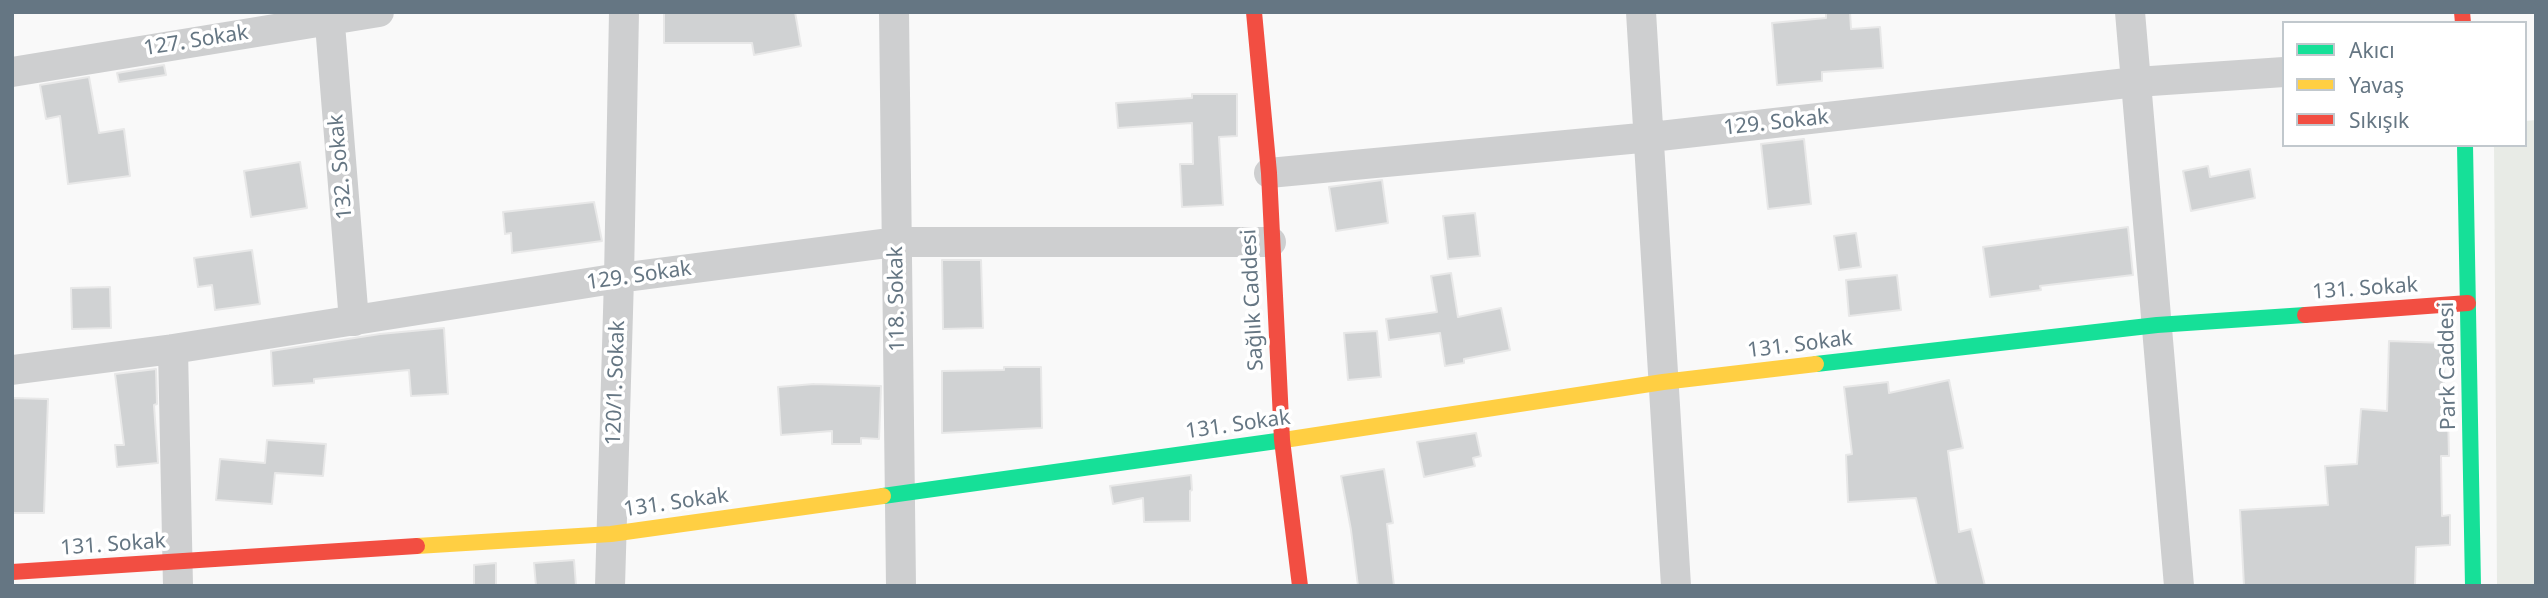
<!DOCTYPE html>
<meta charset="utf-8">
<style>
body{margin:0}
#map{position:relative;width:2548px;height:598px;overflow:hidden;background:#f9f9f9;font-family:"Noto Sans",sans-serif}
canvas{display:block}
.frame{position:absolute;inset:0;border:14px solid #657683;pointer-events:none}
.legend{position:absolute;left:2282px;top:21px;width:245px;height:126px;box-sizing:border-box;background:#fff;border:2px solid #c1c8cd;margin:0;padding:9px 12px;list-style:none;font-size:21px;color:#657683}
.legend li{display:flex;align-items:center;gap:14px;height:35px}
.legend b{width:35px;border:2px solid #c1c8cd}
</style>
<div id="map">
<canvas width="2548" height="598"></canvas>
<div class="frame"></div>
<ul class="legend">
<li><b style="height:9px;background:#16e098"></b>Akıcı</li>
<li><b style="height:9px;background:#ffcf43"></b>Yavaş</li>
<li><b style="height:9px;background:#f24e42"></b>Sıkışık</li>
</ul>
</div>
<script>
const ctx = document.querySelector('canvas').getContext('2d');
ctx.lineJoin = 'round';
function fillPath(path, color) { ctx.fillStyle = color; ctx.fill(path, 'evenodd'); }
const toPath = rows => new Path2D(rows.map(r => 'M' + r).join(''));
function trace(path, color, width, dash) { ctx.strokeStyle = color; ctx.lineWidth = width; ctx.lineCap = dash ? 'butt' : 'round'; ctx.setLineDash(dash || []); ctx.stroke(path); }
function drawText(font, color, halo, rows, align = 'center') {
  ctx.font = font + ' "Noto Sans",sans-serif'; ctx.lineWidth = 7; ctx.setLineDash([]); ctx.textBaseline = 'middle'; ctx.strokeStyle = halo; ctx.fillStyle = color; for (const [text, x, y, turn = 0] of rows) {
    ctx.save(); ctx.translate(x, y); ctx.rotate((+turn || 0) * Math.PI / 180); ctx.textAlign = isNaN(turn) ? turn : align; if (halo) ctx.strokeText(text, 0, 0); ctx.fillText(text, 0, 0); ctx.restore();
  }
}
const green = toPath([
 [2536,120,2536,586,2497,586,2494,145,2525,145,2525,121]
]);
const building = toPath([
 [664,12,795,12,801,46,754,55,752,43,664,43,664,12],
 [1826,12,1850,12,1851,29,1880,27,1883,68,1822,72,1822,81,1777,85,1772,23,1826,18,1826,12],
 [164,65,166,75,119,82,117,73,164,65],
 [89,77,99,133,124,129,130,176,68,184,60,116,46,119,40,85,89,77],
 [1192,94,1237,94,1237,136,1219,137,1223,205,1182,207,1180,164,1193,164,1192,123,1118,128,1116,103,1192,98,1192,94],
 [1804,139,1811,204,1768,209,1761,144,1804,139],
 [300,162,307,208,251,217,244,171,300,162],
 [2208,166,2210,177,2250,169,2255,198,2191,211,2183,171,2208,166],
 [1382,180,1388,223,1336,231,1329,187,1382,180],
 [594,202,602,241,512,253,511,233,505,234,503,212,594,202],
 [1475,213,1480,256,1448,259,1443,216,1475,213],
 [2128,227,2133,275,2040,286,2041,290,1990,297,1983,247,2128,227],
 [1856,233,1861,267,1839,270,1834,236,1856,233],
 [252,250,260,304,215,310,212,285,198,287,194,258,252,250],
 [942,260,981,260,983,328,943,329,942,260],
 [1451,273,1458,317,1501,308,1510,350,1464,359,1464,363,1445,366,1440,333,1389,340,1386,319,1437,312,1431,276,1451,273],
 [1897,275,1901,310,1849,316,1846,280,1897,275],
 [110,287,111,328,72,329,71,288,110,287],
 [444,328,448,394,411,396,409,370,314,379,314,383,273,386,271,351,380,334,444,328],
 [1377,331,1381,377,1348,380,1344,333,1377,331],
 [2389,341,2445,343,2443,415,2448,415,2449,456,2441,456,2442,516,2450,515,2450,545,2416,547,2415,586,2244,586,2240,510,2328,505,2325,466,2357,464,2361,409,2387,411,2389,341],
 [1004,367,1041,367,1042,428,942,433,942,371,1004,370,1004,367],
 [156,369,157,404,154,405,158,463,117,467,115,445,124,445,115,374,156,369],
 [1949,380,1963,448,1948,451,1959,532,1971,529,1985,586,1937,586,1916,498,1848,502,1846,455,1852,454,1844,387,1888,382,1889,393,1949,380],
 [814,384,881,386,879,439,861,438,861,444,832,444,832,431,781,435,778,387,814,384],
 [12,398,48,399,44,513,12,513,12,398],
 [1476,433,1481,456,1473,458,1475,466,1424,477,1417,442,1476,433],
 [267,440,326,444,323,476,275,473,272,504,216,500,220,459,265,463,267,440],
 [1384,469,1393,523,1387,524,1394,586,1358,586,1351,530,1341,476,1384,469],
 [1191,475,1192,490,1190,491,1190,521,1144,522,1143,498,1113,504,1110,486,1191,475],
 [574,560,576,586,536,586,534,563,574,560],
 [496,563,496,586,474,586,474,565,496,563]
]);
const street = toPath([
 [329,12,354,321],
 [894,12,901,586],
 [1641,12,1676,586],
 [2130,12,2179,586],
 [12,72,379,12],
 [1269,173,1651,137,2136,82,2284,72],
 [173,349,178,586],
 [12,370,173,349,619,278,896,242,1271,242],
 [610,586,619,278,624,12]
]);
const fast = toPath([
 [2465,145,2473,586],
 [1816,364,2157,325,2305,315],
 [883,496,1284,440]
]);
const slow = toPath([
 [1284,440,1663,382,1816,364],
 [417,546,611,534,883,496]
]);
const jam = toPath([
 [1254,12,1269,173,1282,440,1300,586],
 [2462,12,2463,23],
 [2305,315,2468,303],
 [12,572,417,546]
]);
const streetNames = [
 ["127. Sokak",196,41,-9],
 ["129. Sokak",1776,123,-6],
 ["132. Sokak",341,167,-95],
 ["129. Sokak",639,276,-8],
 ["131. Sokak",2365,289,-4],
 ["118. Sokak",897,299,-91],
 ["Sağlık Caddesi",1253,300,-93],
 ["131. Sokak",1800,345,-7],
 ["Park Caddesi",2448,366,-91],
 ["120/1. Sokak",616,383,-88],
 ["131. Sokak",1238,425,-8],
 ["131. Sokak",676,503,-8],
 ["131. Sokak",113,545,-4]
];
fillPath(green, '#e8ebe6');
fillPath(building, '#d0d2d3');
trace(building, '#e8e8e8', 2);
trace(street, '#cecfd0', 30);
trace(fast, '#16e098', 16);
trace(slow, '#ffcf43', 16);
trace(jam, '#f24e42', 16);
drawText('21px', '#657683', '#fff', streetNames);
</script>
